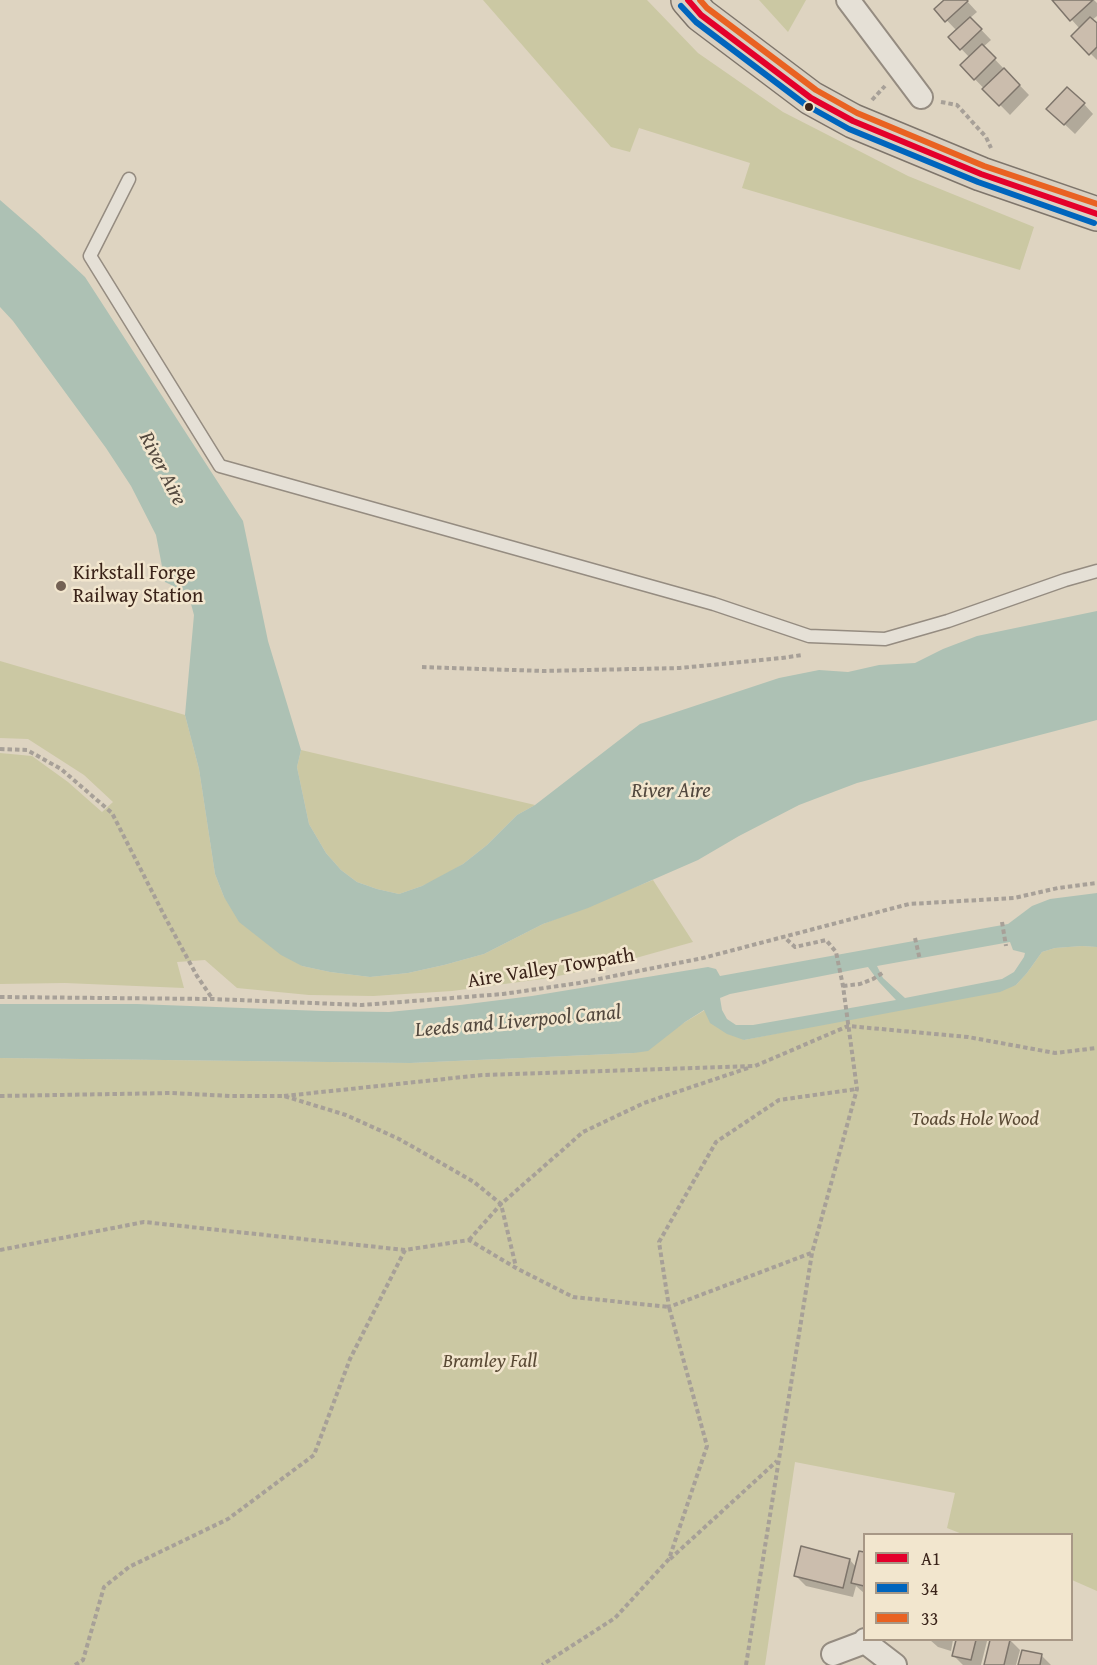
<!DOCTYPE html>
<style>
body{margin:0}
#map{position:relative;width:1097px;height:1665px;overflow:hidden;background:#ded4c1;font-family:"Gentium Book Plus",serif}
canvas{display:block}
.legend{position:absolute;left:863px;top:1533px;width:210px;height:108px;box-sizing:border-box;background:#f2e6ce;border:2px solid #a89886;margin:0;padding:8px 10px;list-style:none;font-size:18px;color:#3a2319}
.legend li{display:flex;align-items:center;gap:12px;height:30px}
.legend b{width:30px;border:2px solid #a89886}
</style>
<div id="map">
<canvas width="1097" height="1665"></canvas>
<ul class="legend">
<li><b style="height:8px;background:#e4002b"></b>A1</li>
<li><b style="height:8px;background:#0065bd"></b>34</li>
<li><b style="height:8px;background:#e96222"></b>33</li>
</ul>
</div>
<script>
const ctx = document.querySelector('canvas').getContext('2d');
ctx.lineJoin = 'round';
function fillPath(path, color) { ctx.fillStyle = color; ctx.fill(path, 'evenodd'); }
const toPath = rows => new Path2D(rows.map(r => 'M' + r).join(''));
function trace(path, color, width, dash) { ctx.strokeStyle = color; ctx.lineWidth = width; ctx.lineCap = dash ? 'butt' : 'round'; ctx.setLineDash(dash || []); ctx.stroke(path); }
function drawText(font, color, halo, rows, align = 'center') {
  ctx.font = font + ' "Gentium Book Plus",serif'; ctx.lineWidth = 5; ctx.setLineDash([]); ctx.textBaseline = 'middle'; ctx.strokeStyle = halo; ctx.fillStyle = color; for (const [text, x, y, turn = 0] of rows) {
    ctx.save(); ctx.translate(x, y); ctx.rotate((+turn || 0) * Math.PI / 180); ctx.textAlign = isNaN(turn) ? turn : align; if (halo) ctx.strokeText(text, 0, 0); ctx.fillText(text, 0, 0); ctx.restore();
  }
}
const green = toPath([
 [483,0,647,0,698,53,783,112,908,176,1034,227,1020,270,742,188,750,163,639,128,630,152,611,147],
 [759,0,806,0,788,32],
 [0,661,185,715,199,769,215,874,224,897,302,966,330,972,370,977,408,973,444,965,484,954,543,924,653,880,693,942,618,963,549,978,452,991,373,996,309,995,237,988,205,960,177,962,184,988,65,983,0,984,0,753,32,756,68,782,102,812,113,802,84,775,28,739,0,738],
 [301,750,535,805,517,815,487,845,463,864,442,877,422,886,399,894,377,889,357,882,341,870,326,853,309,824,297,767],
 [1082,946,1097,947,1097,1591,1072,1580,1072,1534,962,1534,947,1528,955,1493,795,1462,765,1665,0,1665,0,1058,410,1063,634,1053,705,1010,744,1040,1016,985,1027,973,1042,952,1055,948]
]);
const water = toPath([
 [0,200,38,233,85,277,243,521,268,641,301,750,297,767,309,824,326,853,341,870,357,882,377,889,399,894,422,886,463,864,487,845,517,815,535,805,640,724,779,678,819,670,848,672,879,665,915,663,943,649,977,636,1097,611,1097,720,857,783,799,805,739,836,698,860,588,908,543,924,484,954,444,965,408,973,370,977,330,972,302,966,281,955,239,922,224,897,215,874,199,769,185,715,194,615,188,593,165,582,156,535,131,486,106,448,43,362,13,321,0,307],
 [1097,893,1097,947,1082,946,1055,948,1042,952,1027,973,1016,985,1000,992,744,1040,727,1034,710,1023,704,1010,685,1022,648,1051,634,1053,410,1063,0,1058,0,1004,137,1004,322,1011,389,1012,460,1005,532,996,708,967,716,969,720,976,1008,924,1032,906,1050,899],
 [1010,942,1013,950,1025,953,1024,957,1014,972,1002,979,905,998,883,978,877,966],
 [868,967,879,982,896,1000,753,1025,736,1025,727,1019,722,1010,720,998,730,994]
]);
const shadow = toPath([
 [946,0,966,0,977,12,970,18,991,40,983,47,1029,95,1010,115,962,66,970,58,950,37,957,31,936,9],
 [1054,0,1094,0,1097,3,1097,16,1092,20,1097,25,1097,60,1073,36,1080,29],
 [1084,104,1093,114,1075,134,1058,118],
 [860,1553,864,1554,864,1593,856,1586,853,1597,806,1586,796,1576,850,1560,856,1567],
 [930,1640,953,1640,951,1651,938,1647],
 [957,1640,987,1641,981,1665,963,1665,953,1655],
 [991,1640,1010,1640,1020,1650,1016,1665,985,1665],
 [1042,1656,1051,1665,1020,1665]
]);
const building = toPath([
 [944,0,967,0,968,1,945,22,934,9,944,0],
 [1052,0,1093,0,1070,21,1052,0],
 [970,17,982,29,960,50,948,37,970,17],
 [1090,17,1097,23,1097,47,1089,55,1071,36,1090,17],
 [982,44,996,58,974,80,960,65,982,44],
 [1004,68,1020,85,999,106,982,89,1004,68],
 [1067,87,1085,103,1064,125,1046,109,1067,87],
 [801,1546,850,1559,843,1588,794,1576,801,1546],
 [859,1551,864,1552,864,1586,851,1583,859,1551],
 [956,1640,976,1640,971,1660,952,1656,956,1640],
 [990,1640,1010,1640,1004,1665,984,1665,990,1640],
 [1022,1650,1042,1654,1040,1665,1018,1665,1022,1650]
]);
const path = toPath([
 [872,100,885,86],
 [941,102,957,105,986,137,991,148],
 [422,667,543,671,680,668,782,658,802,655],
 [0,749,27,750,61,769,112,813,165,917,197,976,212,998],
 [1002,922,1006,946],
 [915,938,920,960],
 [843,986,860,984,873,979,884,972],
 [0,997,212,999,362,1005,503,994,579,983,703,958,909,904,1014,898,1058,888,1097,883],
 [0,1096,172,1093,230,1096,284,1096,346,1115,399,1139,436,1160,474,1182,501,1204,516,1267],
 [284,1096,482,1075,755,1066,848,1026,968,1037,1055,1053,1097,1048],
 [469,1240,501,1204,583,1132,644,1103,748,1068],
 [0,1250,144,1222,405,1250,469,1240,516,1268,573,1297,669,1307,707,1446,669,1559,615,1618,542,1665],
 [811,1253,669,1307,659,1242,716,1142,779,1100,857,1089],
 [670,1559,777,1461],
 [75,1665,83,1660,104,1587,129,1567,228,1519,314,1455,350,1359,405,1250],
 [746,1665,812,1253,857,1089,843,986,836,952,826,940,795,947,784,937]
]);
const service = toPath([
 [129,179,90,256,220,466,714,604,809,636,885,639,948,621,1065,580,1097,571]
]);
const minor = toPath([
 [848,0,921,97],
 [865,1642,895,1665],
 [833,1654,865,1642,865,1640]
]);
const primary = toPath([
 [688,0,701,15,811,98,853,121,981,174,1097,214]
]);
const bus1 = toPath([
 [688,0,701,15,811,98,853,121,981,174,1097,214]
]);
const bus2 = toPath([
 [681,6,696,22,806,105,849,129,978,182,1094,223]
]);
const bus3 = toPath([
 [700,0,707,8,816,90,857,113,984,166,1097,204]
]);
const markers = [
 [809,107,5,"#3a2319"],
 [61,586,6,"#736154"]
];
const poiNames = [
 ["Kirkstall Forge",73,574],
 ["Railway Station",73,597]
];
const streetNames = [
 ["Aire Valley Towpath",551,969,-9]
];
const parkNames = [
 ["Toads Hole Wood",975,1120],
 ["Bramley Fall",490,1362]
];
const waterNames = [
 ["River Aire",162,469,63],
 ["River Aire",671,792],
 ["Leeds and Liverpool Canal",518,1022,-5]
];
fillPath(green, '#cbc8a3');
fillPath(water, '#adc1b4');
fillPath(shadow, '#0003');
fillPath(building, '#cbbdad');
trace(building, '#7e756b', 1.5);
trace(service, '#958c81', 15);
trace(minor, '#958c81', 26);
trace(primary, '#7e756b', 36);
trace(path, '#a7a098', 4, [4.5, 3]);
trace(service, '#e5e0d6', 12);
trace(minor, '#e5e0d6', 22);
trace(primary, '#d9d0c1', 33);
trace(bus1, '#e4002b', 6);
trace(bus2, '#0065bd', 6);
trace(bus3, '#e96222', 6);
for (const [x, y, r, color] of markers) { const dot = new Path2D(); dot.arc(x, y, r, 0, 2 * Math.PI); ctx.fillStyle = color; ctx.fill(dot); trace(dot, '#f2e6ce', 2); }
drawText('20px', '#3a2319', '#f2e6ce', poiNames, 'left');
drawText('20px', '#3a2319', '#f2e6ce', streetNames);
drawText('italic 20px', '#5a4a35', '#f2e6ce', parkNames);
drawText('italic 21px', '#52483e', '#f2e6ce', waterNames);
</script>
